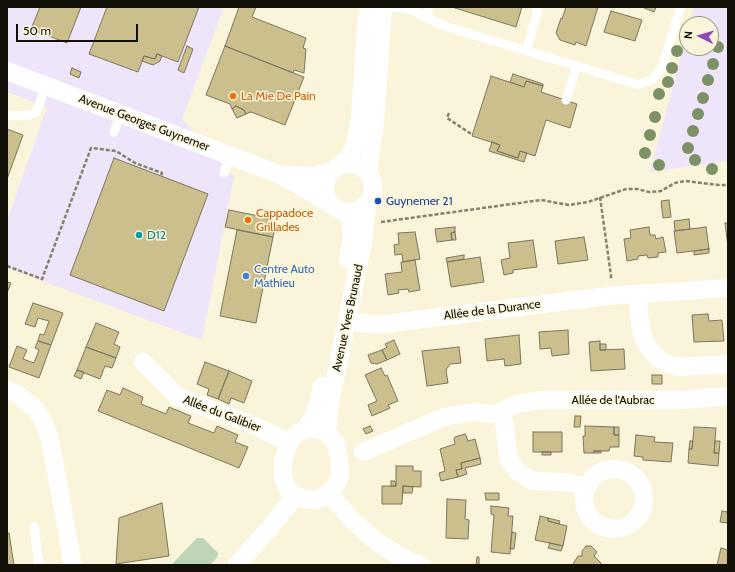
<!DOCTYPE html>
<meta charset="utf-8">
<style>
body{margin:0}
#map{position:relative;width:735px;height:572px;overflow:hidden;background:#faf5da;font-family:Cabin,sans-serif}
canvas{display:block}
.frame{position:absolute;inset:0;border:8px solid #121007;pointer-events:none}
.north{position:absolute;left:679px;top:16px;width:40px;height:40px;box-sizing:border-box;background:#faf5da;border:1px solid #9d9986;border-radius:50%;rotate:275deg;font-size:11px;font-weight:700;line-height:16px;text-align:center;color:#121007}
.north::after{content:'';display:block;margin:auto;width:14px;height:18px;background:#9048bb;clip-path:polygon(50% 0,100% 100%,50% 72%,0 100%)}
.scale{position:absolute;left:16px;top:24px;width:122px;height:18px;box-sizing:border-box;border:2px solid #121007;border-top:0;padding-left:5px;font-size:12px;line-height:14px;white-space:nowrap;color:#121007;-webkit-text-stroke:3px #faf5da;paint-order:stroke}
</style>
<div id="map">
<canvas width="735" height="572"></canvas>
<div class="frame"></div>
<div class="north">N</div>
<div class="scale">50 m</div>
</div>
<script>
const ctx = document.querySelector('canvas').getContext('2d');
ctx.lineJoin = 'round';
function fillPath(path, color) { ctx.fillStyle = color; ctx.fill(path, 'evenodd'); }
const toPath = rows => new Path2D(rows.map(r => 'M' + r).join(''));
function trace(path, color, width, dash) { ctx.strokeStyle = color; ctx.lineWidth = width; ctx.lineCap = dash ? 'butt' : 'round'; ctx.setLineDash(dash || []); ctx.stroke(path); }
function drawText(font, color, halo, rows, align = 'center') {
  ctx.font = font + ' Cabin,sans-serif'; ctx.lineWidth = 3; ctx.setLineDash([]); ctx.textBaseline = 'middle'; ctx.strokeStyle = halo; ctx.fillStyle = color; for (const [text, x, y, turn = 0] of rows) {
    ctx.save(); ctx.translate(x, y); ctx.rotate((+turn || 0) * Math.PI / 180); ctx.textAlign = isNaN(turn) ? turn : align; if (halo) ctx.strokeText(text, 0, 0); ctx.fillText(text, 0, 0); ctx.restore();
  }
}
const industrial = toPath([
 [7,7,224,7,182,119,234,177,202,340,7,268,7,221,47,107,7,92],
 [694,7,728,7,728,161,650,172,687,32,687,48,711,48,711,24,689,24]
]);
const green = toPath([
 [197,538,203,538,218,553,217,558,210,565,171,565]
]);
const building = toPath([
 [40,7,81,7,67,43,31,29,40,7],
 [107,7,199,7,178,62,157,54,155,59,144,56,138,72,89,54,107,7],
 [239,7,256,7,252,17,306,38,303,48,306,49,304,73,294,70,293,73,225,46,239,7],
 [452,7,522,7,516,27,452,7],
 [566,7,598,7,586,46,576,42,575,45,560,40,556,33,561,18,562,19,566,7],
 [642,7,656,7,654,12,642,7],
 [611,11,642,20,635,41,604,32,611,11],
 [187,46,193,49,184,73,178,70,187,46],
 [225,46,304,77,285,125,251,112,246,114,244,110,236,106,232,109,230,104,206,95,225,46],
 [157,54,162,56,160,61,153,65,142,61,144,56,155,59,157,54],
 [72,68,81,72,79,78,70,74,72,68],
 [513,74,543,84,543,86,526,81,524,87,510,82,513,74],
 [491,76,524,87,526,81,543,86,541,92,577,104,570,128,546,120,535,156,520,151,518,158,497,151,500,145,472,136,491,76],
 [236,106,244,110,246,114,237,118,232,109,236,106],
 [7,129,23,135,7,179,7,129],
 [492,142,500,145,497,151,518,158,520,151,527,153,524,162,489,151,492,142],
 [114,158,208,194,164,311,70,275,114,158],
 [669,200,671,217,663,218,661,201,669,200],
 [229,210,264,217,276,223,273,237,225,227,229,210],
 [689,219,690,229,675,231,674,221,689,219],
 [725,223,728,223,728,247,725,223],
 [455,227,455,232,451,233,452,240,437,242,435,229,455,227],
 [649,227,650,235,655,235,656,239,663,237,666,252,658,253,658,257,648,258,647,255,638,256,638,259,627,261,624,239,631,238,630,230,649,227],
 [706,227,709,249,677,253,674,231,706,227],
 [237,230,273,237,256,323,220,316,237,230],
 [415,232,420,259,403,262,402,254,395,255,394,245,399,244,398,233,415,232],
 [455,232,456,240,452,240,451,233,455,232],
 [584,237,588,260,558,264,555,241,584,237],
 [533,240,537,267,513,270,513,273,504,275,501,260,510,258,508,243,533,240],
 [709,249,709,253,694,255,694,251,709,249],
 [464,255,464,259,447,262,446,258,464,255],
 [480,257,484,282,451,287,447,262,480,257],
 [415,260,420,290,409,292,408,289,398,290,399,293,388,295,385,274,402,272,401,262,415,260],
 [7,282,11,283,7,293,7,282],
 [33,303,63,313,51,345,38,341,40,334,44,335,49,321,38,318,35,327,25,324,33,303],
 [708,314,709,321,722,320,724,341,694,342,692,315,708,314],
 [96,323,119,332,114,344,120,347,116,358,86,347,96,323],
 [568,330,569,354,552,356,551,348,540,349,539,332,568,330],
 [519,335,521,364,505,366,504,359,487,361,485,339,519,335],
 [394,340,400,354,387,360,382,350,387,347,385,344,394,340],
 [38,341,51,345,39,378,9,367,17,346,27,350,23,359,34,363,39,350,35,348,38,341],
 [600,341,600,350,624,349,625,369,591,371,589,342,600,341],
 [600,344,606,344,606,350,600,350,600,344],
 [86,347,116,358,112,368,105,366,100,379,77,370,86,347],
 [459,347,461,363,450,364,446,370,448,383,427,386,422,351,459,347],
 [382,350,387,360,377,364,371,363,368,355,382,350],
 [205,362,229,371,218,399,207,395,209,389,197,384,205,362],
 [381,368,385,376,387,375,398,401,388,405,390,408,372,416,368,405,377,401,365,375,381,368],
 [77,370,84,372,81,379,74,376,77,370],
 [229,371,252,381,244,403,231,398,229,404,218,399,229,371],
 [652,375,662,375,662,384,652,384,652,375],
 [123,388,143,397,141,404,166,414,169,407,191,416,188,423,214,433,217,426,238,435,235,442,248,447,239,468,98,411,107,390,120,395,123,388],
 [575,416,581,416,580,427,574,427,575,416],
 [370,426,373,431,366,434,363,429,370,426],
 [585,426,614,427,614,435,619,435,619,447,610,447,609,451,594,451,594,453,584,453,583,436,585,436,585,426],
 [614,427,619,427,619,435,614,435,614,427],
 [694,427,716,428,714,453,719,453,718,466,688,463,689,449,692,449,694,427],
 [533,432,562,432,562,452,533,452,533,432],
 [465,434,466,435,468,441,475,439,480,458,461,463,462,469,456,470,458,477,441,481,439,473,445,471,440,449,455,444,454,439,455,437,465,434],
 [636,435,655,437,654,442,673,443,671,462,643,460,643,457,634,456,636,435],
 [690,441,693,441,692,449,689,449,690,441],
 [715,441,720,441,719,453,714,453,715,441],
 [594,451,601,451,601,453,594,453,594,451],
 [542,452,551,452,551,455,542,455,542,452],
 [480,458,481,464,465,468,467,474,458,477,456,470,462,469,461,463,480,458],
 [396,466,413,466,413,471,421,471,421,487,403,486,402,504,382,504,382,486,396,486,396,466],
 [391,481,395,481,396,486,391,486,391,481],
 [403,486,413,487,412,493,403,493,403,486],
 [485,493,499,493,499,500,486,500,485,493],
 [447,499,466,500,465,519,469,520,468,539,446,538,447,499],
 [162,503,169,556,116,564,119,518,162,503],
 [491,506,509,508,508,516,513,516,510,554,491,552,494,515,491,514,491,506],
 [722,511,728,512,728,523,720,522,722,511],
 [540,516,548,518,548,521,567,526,563,546,535,540,540,516],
 [548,518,560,521,559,524,548,521,548,518],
 [512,532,516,533,514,549,510,549,512,532],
 [7,533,9,533,14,565,7,565,7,533],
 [550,543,563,546,561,551,548,548,550,543],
 [586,546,591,546,597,552,594,556,601,563,601,565,575,565,573,564,578,556,582,556,582,551,586,546],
 [721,548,728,550,728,565,717,565,721,548],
 [477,557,479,557,479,565,476,565,477,557]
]);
const path = toPath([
 [449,113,447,118,473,135],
 [600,197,611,276,611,280],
 [381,222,541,200,569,205,588,202,626,189,637,189,649,192,661,191,675,183,685,181,719,185,728,185],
 [7,266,42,279,91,148,116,151,135,163,162,173,161,176]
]);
const service = toPath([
 [392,7,412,10,444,26,636,84,640,84,652,80,662,67,681,7],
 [426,18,429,7],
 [526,51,539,7],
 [566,100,577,66],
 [7,115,23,116,29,115,35,113,37,110,46,86],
 [114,132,121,115],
 [224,173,230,156],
 [34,527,39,565]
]);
const minor = toPath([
 [7,71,281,175,332,205],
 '325 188a24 24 0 1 1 48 0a24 24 0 1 1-48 0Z',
 [340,165,350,156,355,145,360,120,366,28,369,7],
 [368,172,375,122,383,7],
 [282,175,315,176,331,171],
 [348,259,352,236,349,213],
 [637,294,640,322,643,336,648,347,658,358,668,364,679,367,728,364],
 [348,321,376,325,608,296,728,288],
 [143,362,178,397,258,427,289,443],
 [7,390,17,394,34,408,41,417,46,428,50,439,73,565],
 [501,412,505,427,508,458,518,472,533,481,566,482,586,487],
 [306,429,313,417,318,404,322,386],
 [306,429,317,429,327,433,336,443,339,460,340,476,334,488,321,498,314,500,305,499,294,495,288,490,283,478,283,460,289,443,293,437,298,433,306,429],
 [327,433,329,408,364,237,365,216,368,203],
 [363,452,444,417,473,412,490,414,496,414,517,404,541,400,682,400,728,396],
 '584 499a30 30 0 1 1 60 0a30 30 0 1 1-60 0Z',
 [329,493,351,519,377,542,408,561,421,565],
 [237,565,268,530,289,504,294,495]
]);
const trees = [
 [718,47],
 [677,51],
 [713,64],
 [672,68],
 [708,80],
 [668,82],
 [659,94],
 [703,98],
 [698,114],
 [655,117],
 [693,131],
 [650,135],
 [688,148],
 [645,153],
 [695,160],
 [659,165],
 [712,169]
];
const markers = [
 [233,96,4,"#e8710a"],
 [378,201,4,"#1a4fb4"],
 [248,220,4,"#e8710a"],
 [139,235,4,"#0f9aa8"],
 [246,276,4,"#3f7fe0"]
];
const foodNames = [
 ["La Mie De Pain",241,96],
 ["Cappadoce",256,213],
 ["Grillades",256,227]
];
const streetNames = [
 ["Avenue Georges Guynemer",144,123,21],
 ["Allée de la Durance",492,310,-7],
 ["Avenue Yves Brunaud",348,318,-78],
 ["Allée de l'Aubrac",613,400],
 ["Allée du Galibier",222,414,21]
];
const transitNames = [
 ["Guynemer 21",386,201]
];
const cultureNames = [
 ["D12",147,235]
];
const shopNames = [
 ["Centre Auto",254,269],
 ["Mathieu",254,283]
];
fillPath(industrial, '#efe5fa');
fillPath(green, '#bed5b9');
fillPath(building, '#cabf8d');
trace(building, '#7c775f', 1);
trace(path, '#84816f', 2.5, [4, 2]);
trace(service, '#fff', 9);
trace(minor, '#fff', 18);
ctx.fillStyle = '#7c9166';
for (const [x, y] of trees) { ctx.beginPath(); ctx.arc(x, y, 6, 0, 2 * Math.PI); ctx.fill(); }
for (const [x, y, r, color] of markers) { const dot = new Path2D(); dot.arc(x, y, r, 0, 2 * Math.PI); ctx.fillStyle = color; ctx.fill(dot); trace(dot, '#faf5da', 1.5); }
drawText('12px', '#c56008', '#faf5da', foodNames, 'left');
drawText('12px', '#121007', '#faf5da', streetNames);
drawText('12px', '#164399', '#faf5da', transitNames, 'left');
drawText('12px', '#0d838f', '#faf5da', cultureNames, 'left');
drawText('12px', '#366cbe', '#faf5da', shopNames, 'left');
</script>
